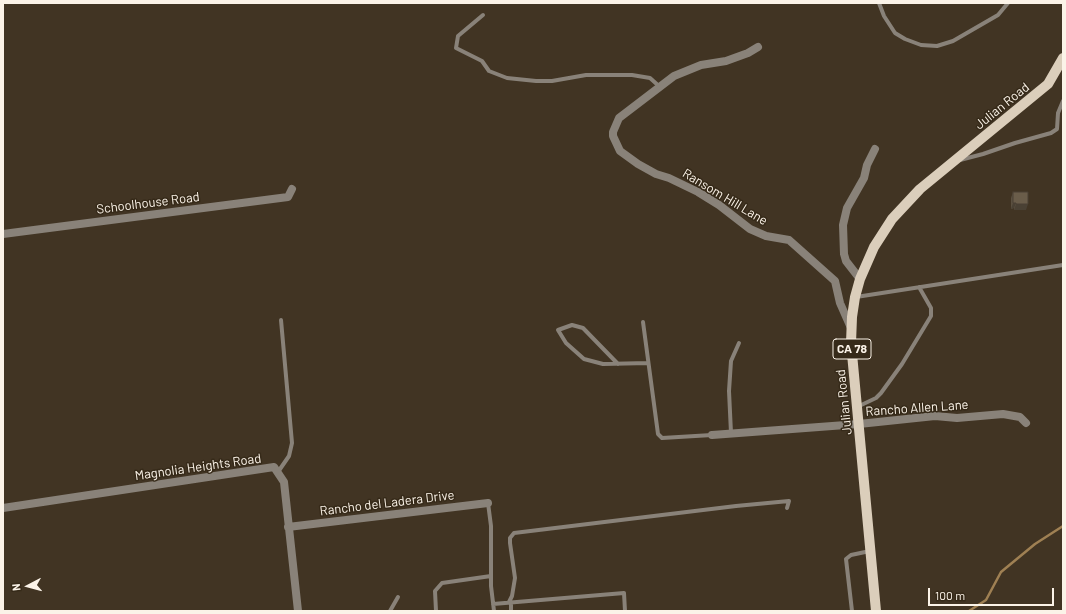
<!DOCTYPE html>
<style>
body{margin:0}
#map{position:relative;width:1066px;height:614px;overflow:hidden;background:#413423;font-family:Barlow,sans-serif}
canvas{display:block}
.frame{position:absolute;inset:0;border:4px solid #fbf3e8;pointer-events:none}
.north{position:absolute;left:8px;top:566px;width:40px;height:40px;-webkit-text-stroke:3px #362a19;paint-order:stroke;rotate:264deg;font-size:11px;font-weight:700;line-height:16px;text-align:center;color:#fbf3e8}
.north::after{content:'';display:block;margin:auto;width:14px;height:18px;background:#fbf3e8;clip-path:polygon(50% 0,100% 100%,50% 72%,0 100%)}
.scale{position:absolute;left:928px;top:588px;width:126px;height:18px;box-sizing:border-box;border:2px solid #fbf3e8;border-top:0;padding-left:5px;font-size:12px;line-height:14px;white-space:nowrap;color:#fbf3e8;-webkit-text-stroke:3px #362a19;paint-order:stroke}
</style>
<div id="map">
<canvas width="1066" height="614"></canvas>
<div class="frame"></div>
<div class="north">N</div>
<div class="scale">100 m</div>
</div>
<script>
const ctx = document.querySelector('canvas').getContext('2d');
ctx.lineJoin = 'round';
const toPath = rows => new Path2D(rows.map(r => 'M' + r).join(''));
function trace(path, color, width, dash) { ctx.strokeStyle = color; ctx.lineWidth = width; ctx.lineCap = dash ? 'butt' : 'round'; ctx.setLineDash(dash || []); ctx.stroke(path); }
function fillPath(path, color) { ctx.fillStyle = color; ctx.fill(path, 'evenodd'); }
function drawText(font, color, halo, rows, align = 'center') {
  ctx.font = font + ' Barlow,sans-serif'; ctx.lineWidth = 3; ctx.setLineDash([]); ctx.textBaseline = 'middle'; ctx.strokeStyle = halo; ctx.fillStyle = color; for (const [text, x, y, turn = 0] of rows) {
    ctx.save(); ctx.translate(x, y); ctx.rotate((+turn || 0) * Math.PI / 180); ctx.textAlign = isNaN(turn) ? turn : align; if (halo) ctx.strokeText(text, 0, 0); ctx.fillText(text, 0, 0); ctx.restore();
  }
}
const stream = toPath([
 [969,611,986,600,1001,572,1035,544,1063,526]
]);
const service = toPath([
 [879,3,884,16,895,33,905,39,921,45,937,46,953,41,998,15,1008,3],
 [483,15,458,36,456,48,482,61,489,71,507,78,536,81,552,81,586,75,632,75,650,78,660,87],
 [960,160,983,154,1015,143,1051,133,1057,129,1058,113,1063,101],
 [856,297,1063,265],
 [643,322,658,434,662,438,712,435],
 [618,364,583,328,572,325,558,330,566,343,584,359,603,364,648,363],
 [857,407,876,398,881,393,902,364,931,316,931,308,919,287],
 [731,433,729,391,731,361,739,343],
 [278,472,289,456,292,443,281,320],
 [488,503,491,526,491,586,494,611],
 [509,602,512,596,515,578,510,543,510,538,514,533,736,506,789,501,787,508],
 [511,602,511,611],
 [493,604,624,593,625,611],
 [390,611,398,597],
 [436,611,435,591,442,583,491,576],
 [852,611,846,559,851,555,870,551]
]);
const minor = toPath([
 [758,47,748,53,726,61,701,65,674,76,619,118,613,132,613,136,620,151,638,164,656,174,669,178,698,192,719,205,750,229,766,236,789,240,835,281,840,303,851,328],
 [3,234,288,197,292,189],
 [860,279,846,261,844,254,843,225,847,208,864,178,867,165,875,149],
 [712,435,859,424,935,416,957,418,1003,414,1020,417,1026,423],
 [3,508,274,467,284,482,298,611],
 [288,527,488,503]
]);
const primary = toPath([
 [876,611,851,343,852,317,855,297,860,279,874,247,892,219,920,189,1048,84,1063,58]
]);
const wall = toPath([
 [1013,192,1026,210,1014,210,1014,208,1011,209,1011,198]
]);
const shadedWall = toPath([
 [1013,203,1016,203,1014,208,1011,209],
 [1016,204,1028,204,1026,210,1014,210]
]);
const building = toPath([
 [1013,192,1028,192,1028,204,1016,204,1016,203,1013,203,1013,192]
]);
const shields = [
 [852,349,38]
];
const shieldNames = [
 ["CA 78",852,349]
];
const streetNames = [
 ["Julian Road",1002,106,-39],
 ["Ransom Hill Lane",725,197,31],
 ["Schoolhouse Road",148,203,-7],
 ["Julian Road",844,402,-96],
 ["Rancho Allen Lane",917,408,-4],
 ["Magnolia Heights Road",198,467,-8],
 ["Rancho del Ladera Drive",387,503,-7]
];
trace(stream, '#9f8053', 2.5);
trace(service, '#898279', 4);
trace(minor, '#898279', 8);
trace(primary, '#dbcebb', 10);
fillPath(wall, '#5b5040');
fillPath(shadedWall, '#4a4134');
fillPath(building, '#6a5d4a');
trace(building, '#4a4134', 1);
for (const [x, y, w] of shields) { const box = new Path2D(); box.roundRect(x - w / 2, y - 10, w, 20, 3); ctx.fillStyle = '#362a19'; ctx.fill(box); trace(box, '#fbf3e8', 1); }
drawText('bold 12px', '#fbf3e8', null, shieldNames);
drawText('13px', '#fbf3e8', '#362a19', streetNames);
</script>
